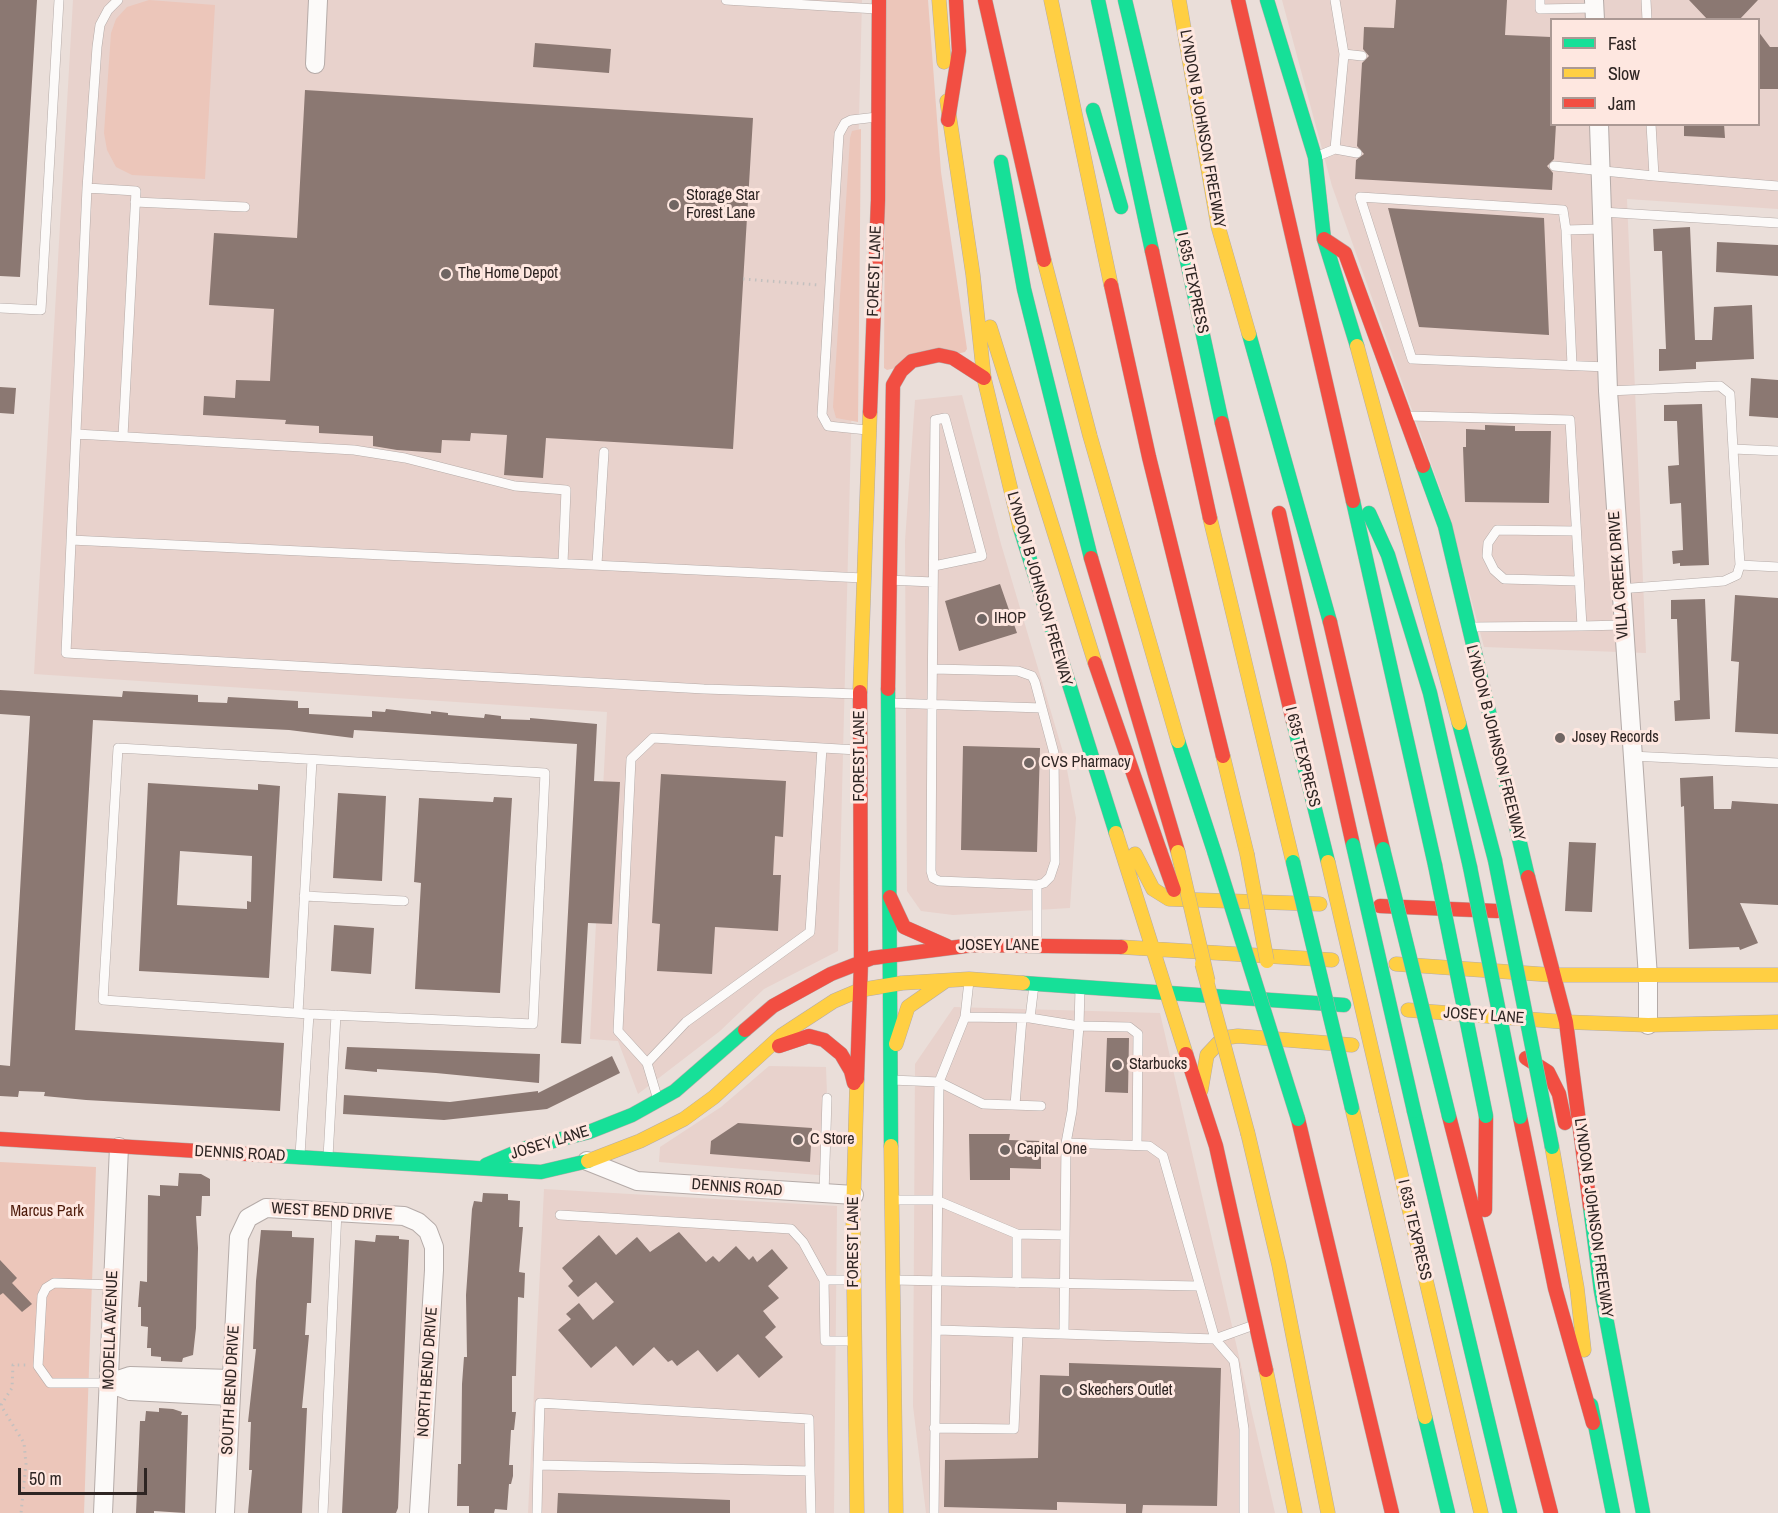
<!DOCTYPE html>
<style>
body{margin:0}
#map{position:relative;width:1778px;height:1513px;overflow:hidden;background:#eaded9;font-family:"Archivo Narrow",sans-serif}
canvas{display:block}
.legend{position:absolute;left:1550px;top:18px;width:210px;height:108px;box-sizing:border-box;background:#fee7e0;border:2px solid #ab9994;margin:0;padding:8px 10px;list-style:none;font-size:18px;color:#2e2523}
.legend li{display:flex;align-items:center;gap:12px;height:30px}
.legend b{width:30px;border:2px solid #ab9994}
.scale{position:absolute;left:18px;top:1468px;width:129px;height:27px;box-sizing:border-box;border:3px solid #2e2523;border-top:0;padding-left:8px;font-size:18px;line-height:21px;white-space:nowrap;color:#2e2523;-webkit-text-stroke:4px #fee7e0;paint-order:stroke}
</style>
<div id="map">
<canvas width="1778" height="1513"></canvas>
<ul class="legend">
<li><b style="height:8px;background:#16e098"></b>Fast</li>
<li><b style="height:8px;background:#ffcf43"></b>Slow</li>
<li><b style="height:8px;background:#f24e42"></b>Jam</li>
</ul>
<div class="scale">50 m</div>
</div>
<script>
const ctx = document.querySelector('canvas').getContext('2d');
ctx.lineJoin = 'round';
function fillPath(path, color) { ctx.fillStyle = color; ctx.fill(path, 'evenodd'); }
const toPath = rows => new Path2D(rows.map(r => 'M' + r).join(''));
function trace(path, color, width, dash) { ctx.strokeStyle = color; ctx.lineWidth = width; ctx.lineCap = dash ? 'butt' : 'round'; ctx.setLineDash(dash || []); ctx.stroke(path); }
function drawText(font, color, halo, rows, align = 'center') {
  ctx.font = font + ' "Archivo Narrow",sans-serif'; ctx.lineWidth = 6; ctx.setLineDash([]); ctx.textBaseline = 'middle'; ctx.strokeStyle = halo; ctx.fillStyle = color; for (const [text, x, y, turn = 0] of rows) {
    ctx.save(); ctx.translate(x, y); ctx.rotate((+turn || 0) * Math.PI / 180); ctx.textAlign = isNaN(turn) ? turn : align; if (halo) ctx.strokeText(text, 0, 0); ctx.fillText(text, 0, 0); ctx.restore();
  }
}
const built = toPath([
 [73,0,862,0,838,951,764,989,720,1031,638,1094,618,1041,590,1039,607,712,34,674],
 [1282,0,1778,0,1778,209,1627,199,1646,653,1484,647,1446,505,1332,186],
 [1552,20,1758,20,1758,124,1552,124],
 [962,395,1001,544,1065,759,1076,818,1070,908,953,915,921,911,907,891,905,541,915,400],
 [954,1007,1160,1013,1275,1513,926,1513,913,1406,915,1064],
 [769,1066,826,1067,830,1176,659,1162,660,1147,721,1107],
 [544,1189,837,1206,834,1513,528,1513]
]);
const green = toPath([
 [149,0,215,5,205,179,132,175,116,167,107,150,104,133,111,33,116,19,127,7],
 [886,0,928,0,941,172,967,349,965,352,887,370,884,368],
 [861,129,858,422,836,418,833,407,850,138,852,131],
 [0,1162,96,1167,84,1513,0,1513]
]);
const building = toPath([
 [0,0,37,0,20,277,0,276],
 [1396,0,1507,0,1505,35,1551,37,1551,124,1556,124,1554,159,1547,166,1553,173,1552,190,1355,179,1356,160,1364,154,1357,146,1362,63,1369,56,1363,49,1364,27,1394,28],
 [1689,0,1758,0,1739,20,1708,20],
 [1758,31,1770,47,1778,47,1778,89,1758,89],
 [535,43,611,49,609,73,533,67],
 [305,90,753,118,733,449,546,438,543,478,504,475,507,435,471,433,470,441,442,440,441,453,397,450,373,446,373,436,319,433,319,426,285,424,286,420,203,415,204,396,235,398,236,380,270,381,274,309,209,305,214,233,297,238],
 [1684,124,1724,124,1725,138,1684,136],
 [1388,208,1544,218,1549,335,1419,327],
 [1690,227,1695,340,1712,340,1714,307,1752,305,1754,359,1696,362,1696,369,1659,371,1659,349,1666,349,1662,251,1654,251,1653,229],
 [1717,242,1778,245,1778,276,1716,272],
 [1751,378,1778,380,1778,418,1749,416],
 [0,387,16,388,14,414,0,413],
 [1702,404,1709,565,1680,566,1680,563,1673,564,1672,551,1683,550,1681,503,1670,504,1668,466,1679,465,1677,421,1664,421,1664,405],
 [1485,425,1515,426,1515,431,1551,431,1549,503,1465,502,1463,447,1466,447,1466,429,1485,430],
 [1000,584,1017,633,959,651,945,601],
 [1735,595,1778,598,1778,734,1735,732,1739,662,1731,661],
 [1705,599,1710,719,1675,721,1674,701,1680,700,1677,619,1671,619,1671,600],
 [0,690,122,697,123,691,198,695,198,702,227,703,228,697,298,701,298,708,309,708,309,714,372,717,372,711,385,712,386,709,431,714,431,711,448,713,448,715,484,718,485,714,501,716,501,719,530,720,530,718,597,724,594,781,620,782,612,924,588,923,581,1044,561,1043,577,744,354,730,353,738,289,730,93,720,75,1030,284,1043,280,1111,86,1100,44,1096,45,1092,19,1091,18,1097,0,1096,0,1065,10,1066,30,716,0,714],
 [963,746,1040,748,1037,852,961,850],
 [661,774,786,781,783,837,775,836,773,875,781,875,778,931,715,927,712,974,657,971,660,924,652,923],
 [1713,776,1714,809,1731,809,1732,801,1778,804,1778,905,1740,903,1758,943,1740,950,1739,947,1689,949,1684,806,1681,807,1680,778],
 [148,783,258,790,258,784,280,786,269,978,139,971],
 [180,851,252,856,251,902,247,901,247,909,177,905],
 [338,793,386,796,382,881,333,878],
 [494,797,512,798,500,993,415,989,421,883,414,882,419,798,493,802],
 [1569,842,1596,843,1592,912,1565,911],
 [334,925,374,928,371,974,331,971],
 [1107,1038,1129,1038,1128,1093,1105,1092],
 [347,1047,540,1054,539,1083,436,1073,377,1069,377,1072,345,1069],
 [612,1056,620,1073,547,1109,444,1120,343,1114,344,1095,450,1102,538,1091,538,1093],
 [738,1123,812,1128,810,1162,710,1154,711,1141],
 [969,1134,1010,1134,1009,1140,1041,1141,1041,1169,1010,1168,1010,1180,970,1180],
 [179,1173,201,1174,210,1179,210,1196,202,1196,201,1216,196,1216,198,1248,196,1328,193,1355,183,1358,182,1362,161,1361,161,1357,151,1356,151,1348,147,1348,148,1327,141,1326,141,1307,138,1307,140,1281,147,1282,148,1195,160,1196,160,1185,178,1186],
 [483,1193,508,1194,508,1200,520,1201,519,1227,523,1227,519,1272,525,1273,524,1298,518,1297,516,1376,512,1376,512,1412,516,1412,514,1430,511,1430,509,1465,513,1465,513,1476,511,1484,509,1484,507,1510,495,1509,494,1513,469,1513,469,1506,457,1506,458,1464,461,1464,462,1384,464,1357,467,1357,466,1295,472,1209,474,1201,482,1202],
 [261,1230,292,1231,292,1237,314,1238,311,1303,307,1303,305,1335,309,1335,302,1408,307,1408,302,1513,248,1513,252,1470,249,1470,251,1422,248,1422,256,1349,253,1349,256,1281],
 [679,1232,706,1262,713,1256,719,1262,736,1246,749,1260,753,1256,757,1262,772,1249,788,1268,768,1286,779,1298,763,1311,776,1327,765,1337,783,1357,759,1378,738,1354,717,1372,698,1350,677,1366,672,1360,668,1362,654,1347,633,1366,616,1346,591,1368,558,1330,571,1319,566,1314,579,1303,593,1320,614,1302,596,1282,578,1297,568,1286,573,1281,562,1268,599,1235,616,1255,637,1237,650,1252],
 [376,1235,399,1236,399,1239,409,1240,398,1508,396,1513,342,1513,355,1240,375,1242],
 [0,1260,17,1278,12,1283,32,1304,22,1312,3,1293,0,1295],
 [1069,1363,1221,1368,1217,1506,1143,1505,1142,1513,1126,1513,1126,1504,1057,1502,1057,1510,944,1507,945,1460,1038,1458,1040,1375,1069,1376],
 [159,1408,173,1409,182,1412,181,1415,188,1415,185,1513,154,1511,154,1513,136,1513,140,1421,145,1421,146,1411,159,1412],
 [558,1493,730,1500,730,1513,557,1513]
]);
const path = toPath([
 [743,279,819,285],
 [0,1404,24,1443,26,1464,21,1513],
 [1,1405,12,1388,13,1365,27,1365]
]);
const lane = toPath([
 [118,0,108,10,100,25,97,47,87,188,66,653,704,689,858,694],
 [726,0,876,9],
 [1540,0,1540,9,1594,8],
 [1646,0,1647,20],
 [1344,54,1362,56],
 [1651,124,1654,176,1778,186],
 [1335,149,1357,153],
 [1318,156,1335,149,1344,54,1335,0],
 [1554,166,1654,176],
 [87,188,136,191,123,436],
 [135,202,245,207],
 [1602,212,1778,223],
 [1602,229,1566,230,1563,210,1360,197,1412,359,1607,367],
 [1566,230,1572,365],
 [0,308,41,310,59,0],
 [1608,391,1720,386,1730,394,1733,449,1778,451],
 [1409,416,1570,420,1582,626,1472,627],
 [867,430,828,426,822,415,839,134,845,123,851,120,877,117],
 [76,434,354,450,405,458,515,486,566,490,563,563],
 [1576,531,1497,530,1488,543,1487,556,1494,570,1504,579,1579,581],
 [71,540,863,578],
 [597,564,604,452],
 [1740,565,1778,567],
 [888,580,933,582],
 [1619,589,1724,581,1737,575,1740,565,1733,449],
 [1582,626,1622,625],
 [933,669,1018,671,1032,676,1035,682,1054,753,1055,862,1050,877,1044,883,1037,885,939,881,933,878,931,871,932,705,935,420,945,418,982,556,934,566],
 [889,703,1042,708],
 [118,748,545,773,533,1024,309,1014,103,1000,118,748],
 [1631,756,1778,763],
 [304,896,404,901],
 [1037,943,1037,885],
 [1080,988,1079,1026,1129,1027,1138,1034,1137,1145],
 [298,1013,312,760],
 [965,1017,1030,1018,1079,1026,1072,1111,1066,1143,1064,1334],
 [1030,1018,1034,985],
 [647,1063,686,1022,810,932,822,748],
 [891,1080,939,1082,965,1017,969,981],
 [658,1100,647,1063,618,1031,631,759,653,738,857,750],
 [1015,1105,1022,1018],
 [1066,1143,1149,1146,1163,1156,1215,1339,1234,1361,1244,1429,1244,1513],
 [300,1155,309,1014],
 [328,1157,336,1015],
 [824,1194,827,1098],
 [893,1200,936,1200,1017,1234,1065,1235],
 [560,1215,791,1229,803,1242,824,1280,825,1341,853,1341],
 [824,1280,852,1280],
 [893,1280,1198,1286],
 [1017,1283,1017,1234],
 [938,1330,1215,1339,1254,1325],
 [109,1383,50,1383,38,1366,42,1296,46,1288,54,1283,113,1285],
 [934,1428,1014,1429,1018,1333],
 [538,1465,540,1403,809,1419,810,1471],
 [323,1513,337,1211],
 [537,1513,538,1465,810,1471,811,1513],
 [934,1513,939,1082,983,1104,1041,1106]
]);
const street = toPath([
 [1594,0,1595,20],
 [315,64,318,0],
 [1599,124,1608,391,1648,977,1648,1025],
 [587,1161,637,1181,854,1195],
 [109,1383,130,1376,231,1379],
 [109,1383,130,1391,230,1396],
 [103,1513,119,1147],
 [225,1513,239,1237,248,1218,266,1208,404,1216,418,1222,428,1231,434,1247,434,1270,419,1513]
]);
const fast = toPath([
 [1098,0,1152,251],
 [1125,0,1182,238,1222,423],
 [1267,0,1315,157,1324,239,1357,346],
 [1093,110,1121,207],
 [1001,162,1024,289,1091,558],
 [1249,334,1330,622],
 [1423,466,1445,526,1528,877],
 [1353,501,1435,865],
 [1369,513,1388,555,1430,693,1470,867],
 [1020,528,1116,833],
 [888,689,891,1146],
 [1293,721,1328,862],
 [1459,723,1495,860],
 [1178,741,1214,851],
 [1023,983,1344,1005],
 [1414,1111,1510,1513],
 [280,1156,541,1172,588,1161],
 [486,1165,526,1148,589,1132,632,1115,675,1091,745,1030],
 [1590,1206,1601,1291,1643,1513],
 [1591,1405,1613,1513],
 [1425,1417,1448,1513]
]);
const slow = toPath([
 [939,0,944,62],
 [1051,0,1111,285],
 [1179,0,1218,226,1249,334],
 [947,101,973,275,984,378,1020,528],
 [1044,260,1090,436,1178,741],
 [990,327,1095,663],
 [1357,346,1459,723],
 [1210,518,1293,862],
 [860,692,870,412],
 [1223,756,1247,854],
 [1116,833,1186,1054],
 [1135,854,1153,889,1169,899,1320,904],
 [1121,947,1332,960],
 [1396,964,1553,975,1778,975],
 [1408,1010,1566,1022,1648,1025,1778,1022],
 [896,1044,908,1007,944,982],
 [1201,1090,1207,1055,1223,1038,1238,1036,1352,1045],
 [1352,1108,1425,1417],
 [1386,1111,1481,1513],
 [1248,1134,1279,1265,1328,1513],
 [891,1146,896,1513],
 [1552,1147,1577,1288,1584,1350],
 [588,1161,640,1141,684,1119,714,1097,782,1035,834,1001,860,990,902,983,969,979,1023,983],
 [1266,1370,1295,1513],
 [857,1513,853,1217,857,1079]
]);
const jam = toPath([
 [985,0,1044,260],
 [1238,0,1353,501],
 [948,120,959,51,956,0],
 [1324,239,1345,253,1423,466],
 [1152,251,1210,518],
 [1111,285,1149,457,1223,756],
 [870,412,878,200,879,0],
 [1222,423,1293,721],
 [1279,513,1353,845],
 [1091,558,1178,852],
 [1330,622,1383,849],
 [1095,663,1160,851],
 [888,689,893,385,901,371,912,361,939,355,953,358,984,378],
 [1528,877,1566,1022,1590,1206],
 [890,897,904,927,947,946],
 [1380,906,1497,911],
 [745,1030,773,1006,831,974,872,958,973,945,1121,947],
 [779,1046,809,1036,824,1040,841,1054,851,1071,854,1083],
 [1186,1054,1216,1146,1266,1370],
 [1526,1058,1548,1072,1559,1094,1565,1123],
 [857,1079,861,962,860,692],
 [1449,1116,1551,1513],
 [1520,1117,1555,1288,1593,1423],
 [1298,1119,1392,1513],
 [0,1139,280,1156],
 [1485,1210,1486,1116]
]);
const fastBridge = toPath([
 [1353,845,1414,1111],
 [1383,849,1449,1116],
 [1214,851,1298,1119],
 [1495,860,1552,1147],
 [1293,862,1352,1108],
 [1435,865,1486,1116],
 [1470,867,1520,1117]
]);
const slowBridge = toPath([
 [1178,852,1208,981],
 [1247,854,1267,961],
 [1328,862,1386,1111],
 [1202,964,1248,1134]
]);
const jamBridge = toPath([
 [1160,851,1174,890]
]);
const markers = [
 [674,205,6,"#706663"],
 [446,274,6,"#706663"],
 [982,619,6,"#706663"],
 [1560,738,6,"#706663"],
 [1029,763,6,"#706663"],
 [1117,1065,6,"#706663"],
 [798,1140,6,"#706663"],
 [1005,1150,6,"#706663"],
 [1067,1391,6,"#706663"]
];
const streetNames = [
 ["LYNDON B JOHNSON FREEWAY",1202,129,80],
 ["FOREST LANE",875,271,-88],
 ["I 635 TEXPRESS",1192,283,78],
 ["VILLA CREEK DRIVE",1619,575,-94],
 ["LYNDON B JOHNSON FREEWAY",1039,589,74],
 ["LYNDON B JOHNSON FREEWAY",1495,743,76],
 ["FOREST LANE",860,756,-90],
 ["I 635 TEXPRESS",1302,757,76],
 ["JOSEY LANE",999,946],
 ["JOSEY LANE",1484,1016,4],
 ["JOSEY LANE",550,1143,-17],
 ["DENNIS ROAD",240,1154,3],
 ["DENNIS ROAD",737,1188,4],
 ["WEST BEND DRIVE",332,1212,3],
 ["LYNDON B JOHNSON FREEWAY",1593,1218,82],
 ["I 635 TEXPRESS",1414,1230,77],
 ["FOREST LANE",854,1242,-90],
 ["MODELLA AVENUE",111,1330,-88],
 ["NORTH BEND DRIVE",428,1372,-86],
 ["SOUTH BEND DRIVE",231,1390,-87]
];
const poiNames = [
 ["Storage Star",686,196],
 ["Forest Lane",686,214],
 ["The Home Depot",458,274],
 ["IHOP",994,619],
 ["Josey Records",1572,738],
 ["CVS Pharmacy",1041,763],
 ["Starbucks",1129,1065],
 ["C Store",810,1140],
 ["Capital One",1017,1150],
 ["Skechers Outlet",1079,1391]
];
const parkNames = [
 ["Marcus Park",47,1212]
];
fillPath(built, '#e8d2cc');
fillPath(green, '#ecc6ba');
fillPath(building, '#8b7872');
trace(lane, '#b5aba8', 10);
trace(street, '#b5aba8', 20);
trace(fast, '#b5aba8', 15);
trace(slow, '#b5aba8', 15);
trace(jam, '#b5aba8', 15);
trace(path, '#c3c0be', 3, [1.5, 4.5]);
trace(lane, '#fcfaf9', 9);
trace(street, '#fcfaf9', 18);
trace(fast, '#16e098', 14);
trace(slow, '#ffcf43', 14);
trace(jam, '#f24e42', 14);
trace(fastBridge, '#b5aba8', 15, []);
trace(slowBridge, '#b5aba8', 15, []);
trace(jamBridge, '#b5aba8', 15, []);
trace(fastBridge, '#16e098', 14);
trace(slowBridge, '#ffcf43', 14);
trace(jamBridge, '#f24e42', 14);
for (const [x, y, r, color] of markers) { const dot = new Path2D(); dot.arc(x, y, r, 0, 2 * Math.PI); ctx.fillStyle = color; ctx.fill(dot); trace(dot, '#fee7e0', 2); }
drawText('16px', '#2e2523', '#fee7e0', streetNames);
drawText('16px', '#2e2523', '#fee7e0', poiNames, 'left');
drawText('16px', '#4d1a09', '#fee7e0', parkNames);
</script>
